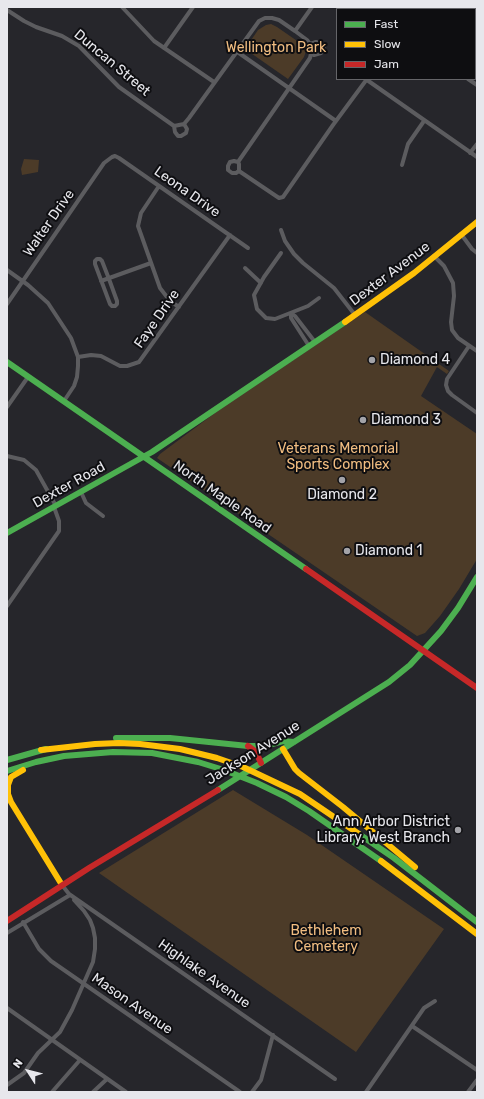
<!DOCTYPE html>
<style>
body{margin:0}
#map{position:relative;width:484px;height:1099px;overflow:hidden;background:#26262b;font-family:Rubik,sans-serif}
canvas{display:block}
.frame{position:absolute;inset:0;border:8px solid #e7e7ec;pointer-events:none}
.legend{position:absolute;left:336px;top:8px;width:140px;height:72px;box-sizing:border-box;background:#0e0e11;border:1px solid #656569;margin:0;padding:5px 7px;list-style:none;font-size:12px;color:#e7e7ec}
.legend li{display:flex;align-items:center;gap:8px;height:20px}
.legend b{width:20px;border:1px solid #656569}
.north{position:absolute;left:8px;top:1051px;width:40px;height:40px;-webkit-text-stroke:3px #0e0e11;paint-order:stroke;rotate:306deg;font-size:11px;font-weight:700;line-height:16px;text-align:center;color:#e7e7ec}
.north::after{content:'';display:block;margin:auto;width:14px;height:18px;background:#e7e7ec;clip-path:polygon(50% 0,100% 100%,50% 72%,0 100%)}
</style>
<div id="map">
<canvas width="484" height="1099"></canvas>
<div class="frame"></div>
<ul class="legend">
<li><b style="height:5px;background:#4caf50"></b>Fast</li>
<li><b style="height:5px;background:#ffc107"></b>Slow</li>
<li><b style="height:5px;background:#c62828"></b>Jam</li>
</ul>
<div class="north">N</div>
</div>
<script>
const ctx = document.querySelector('canvas').getContext('2d');
ctx.lineJoin = 'round';
function fillPath(path, color) { ctx.fillStyle = color; ctx.fill(path, 'evenodd'); }
const toPath = rows => new Path2D(rows.map(r => 'M' + r).join(''));
function trace(path, color, width, dash) { ctx.strokeStyle = color; ctx.lineWidth = width; ctx.lineCap = dash ? 'butt' : 'round'; ctx.setLineDash(dash || []); ctx.stroke(path); }
function drawText(font, color, halo, rows, align = 'center') {
  ctx.font = font + ' Rubik,sans-serif'; ctx.lineWidth = 4; ctx.setLineDash([]); ctx.textBaseline = 'middle'; ctx.strokeStyle = halo; ctx.fillStyle = color; for (const [text, x, y, turn = 0] of rows) {
    ctx.save(); ctx.translate(x, y); ctx.rotate((+turn || 0) * Math.PI / 180); ctx.textAlign = isNaN(turn) ? turn : align; if (halo) ctx.strokeText(text, 0, 0); ctx.fillText(text, 0, 0); ctx.restore();
  }
}
const green = toPath([
 [271,24,277,27,303,45,306,51,304,57,288,79,245,49,258,30,266,25],
 [24,159,39,160,38,172,22,175,21,169],
 [365,312,449,371,447,374,437,367,421,396,477,434,477,559,459,589,440,616,425,633,417,636,157,458,160,454,215,413],
 [233,790,307,835,444,929,356,1052,99,873]
]);
const street = toPath([
 [122,7,154,41,214,82],
 [359,7,362,9],
 [464,7,467,9],
 [417,9,418,7],
 [7,10,24,21,36,27,62,36,79,46,119,87,174,126,184,124,189,118,259,21,265,18,272,18,279,20,295,31,307,40,310,44,312,49,310,58,238,162,239,164,239,171],
 [475,15,477,16],
 [295,31,312,7],
 [310,44,316,42,322,44,324,46,324,49,321,53,314,55,311,53],
 [164,48,193,7],
 [236,51,336,121],
 [468,79,477,85],
 [367,80,477,157],
 [174,126,175,132,178,136,181,136,186,133,187,129,184,124],
 [470,153,477,144],
 [238,162,234,161,230,162,228,166,228,170,232,173,236,173,239,171],
 [402,165,408,144,424,121],
 [239,171,279,198,283,197,333,125,367,79],
 [159,186,141,213,138,226,160,288,170,301,179,307],
 [281,230,285,241,294,254,303,263,334,288,355,315],
 [461,234,472,249,477,253],
 [281,253,264,277,254,295,257,309,266,318,275,319,308,306,319,298],
 [434,256,444,266,453,283,454,296,451,322,452,330,458,338,477,351],
 [97,259,100,259,102,261,109,279,117,301,117,304,115,306,112,306,110,304,95,264,95,261,97,259],
 [245,268,261,283],
 [7,270,28,285,48,303,71,338,78,357,78,366,77,377,74,386,64,401],
 [101,281,151,263],
 [7,304,104,163,112,157,115,156,119,158,248,248],
 [309,346,291,318,291,313,295,316,315,342],
 [469,346,447,379,446,385,448,391,452,395,477,413],
 [78,357,91,355,101,356,120,366,127,366,139,362,230,235],
 [7,407,28,377],
 [7,456,24,460,36,470,56,506],
 [81,492,86,503,103,516],
 [7,606,59,531,59,521,54,507],
 [62,885,69,894,335,1079],
 [23,922,39,949,51,961,240,1092],
 [7,933,70,895],
 [7,1008,126,1092],
 [412,1026,477,1070],
 [7,1085,24,1073,38,1053,60,1032,72,1010,93,962,95,949,95,938,93,928,90,920,84,911,74,900],
 [52,1092,80,1060],
 [93,1092,107,1079],
 [252,1092,261,1080,273,1035],
 [366,1092,424,1008,435,1001],
 [468,1092,477,1080]
]);
const fast = toPath([
 [7,362,306,569],
 [7,533,152,452,345,322],
 [116,738,170,738,248,746,265,746,283,741,294,742],
 [7,760,46,749],
 [7,771,36,762,64,756,113,752,152,753,198,762,224,770,257,783,286,797,309,811,381,861],
 [218,790,389,682,410,665,441,631,458,608,477,577],
 [359,834,394,858,477,922]
]);
const slow = toPath([
 [345,322,414,273,477,222],
 [283,749,295,769,299,773,343,807,415,867],
 [41,750,95,744,119,743,140,744,180,749,217,758,243,767,300,794,359,834],
 [23,770,11,777,8,785,8,794,11,802,62,885],
 [381,861,477,934]
]);
const jam = toPath([
 [306,569,477,688],
 [248,746,256,752,261,763],
 [7,921,89,868,218,790]
]);
const markers = [
 [372,360,4,"#a3a3a8"],
 [363,420,4,"#a3a3a8"],
 [342,480,4,"#a3a3a8"],
 [347,551,4,"#a3a3a8"],
 [458,830,4,"#a3a3a8"]
];
const parkNames = [
 ["Wellington Park",276,48],
 ["Veterans Memorial",338,449],
 ["Sports Complex",338,465],
 ["Bethlehem",326,931],
 ["Cemetery",326,947]
];
const streetNames = [
 ["Duncan Street",112,63,40],
 ["Leona Drive",187,192,35],
 ["Walter Drive",49,223,-55],
 ["Dexter Avenue",390,274,-37],
 ["Faye Drive",157,319,-55],
 ["Dexter Road",69,485,-29],
 ["North Maple Road",222,497,35],
 ["Jackson Avenue",253,753,-32],
 ["Highlake Avenue",204,974,35],
 ["Mason Avenue",132,1004,35]
];
const poiNames = [
 ["Diamond 4",380,360],
 ["Diamond 3",371,420],
 ["Diamond 2",342,495,"center"],
 ["Diamond 1",355,551],
 ["Ann Arbor District",450,822,"right"],
 ["Library, West Branch",450,838,"right"]
];
fillPath(green, '#4c3b28');
trace(street, '#5c5c5f', 4);
trace(fast, '#4caf50', 6);
trace(slow, '#ffc107', 6);
trace(jam, '#c62828', 6);
for (const [x, y, r, color] of markers) { const dot = new Path2D(); dot.arc(x, y, r, 0, 2 * Math.PI); ctx.fillStyle = color; ctx.fill(dot); trace(dot, '#0e0e11', 1.5); }
drawText('14px', '#f1bd81', '#0e0e11', parkNames);
drawText('14px', '#e7e7ec', '#0e0e11', streetNames);
drawText('14px', '#e7e7ec', '#0e0e11', poiNames, 'left');
</script>
